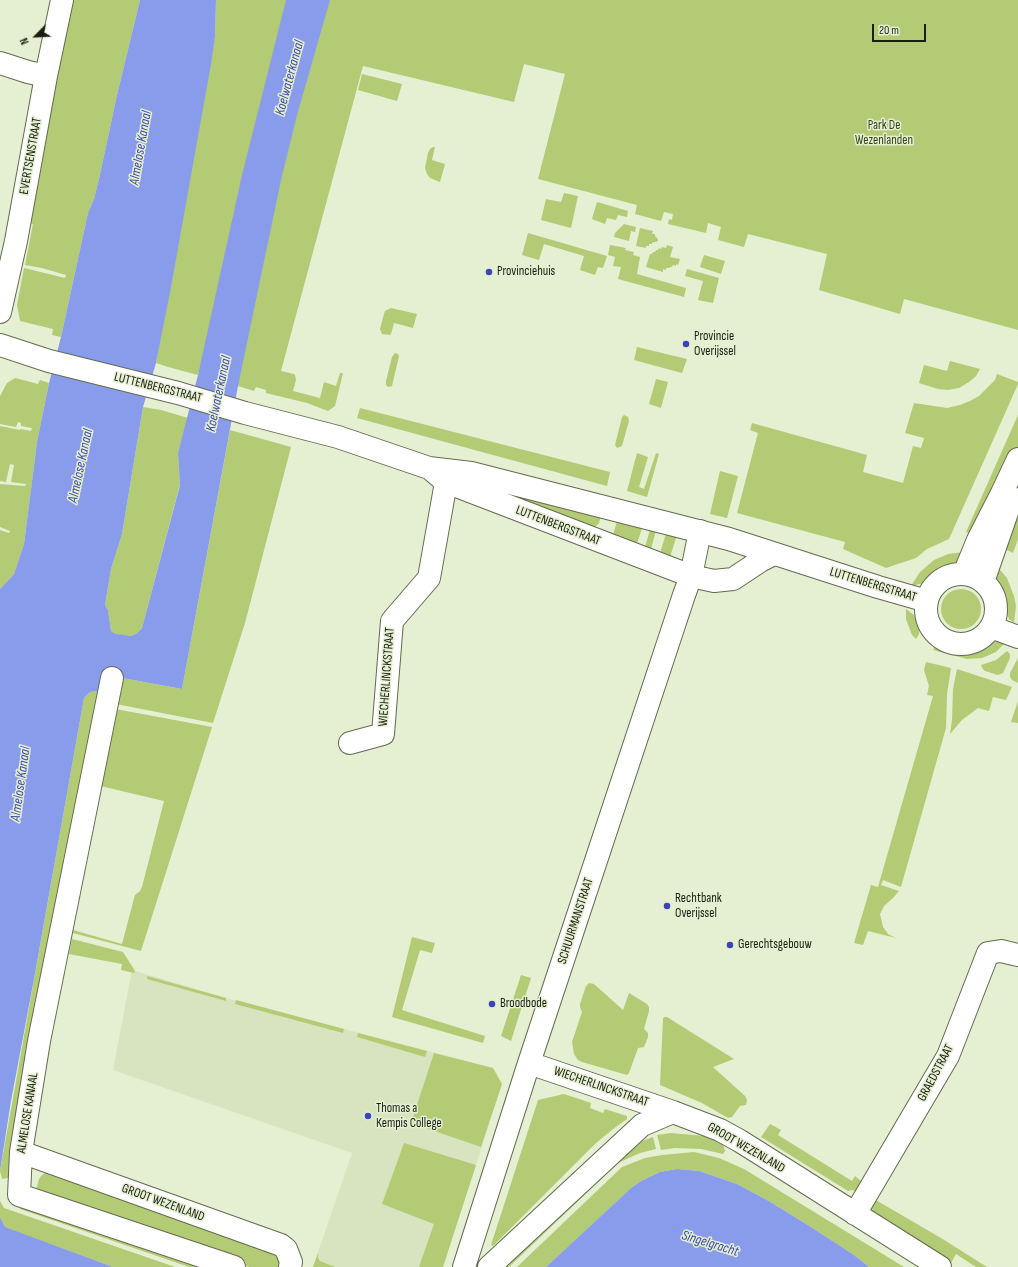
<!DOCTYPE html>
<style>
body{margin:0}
#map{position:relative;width:1018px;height:1267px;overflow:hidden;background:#e5efd1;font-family:"Sofia Sans Condensed",sans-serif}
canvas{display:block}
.north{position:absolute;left:16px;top:16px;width:40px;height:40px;-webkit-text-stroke:3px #e5efd1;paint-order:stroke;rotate:246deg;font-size:11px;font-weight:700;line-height:16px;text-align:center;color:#1a1e13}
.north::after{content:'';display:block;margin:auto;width:14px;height:18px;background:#1a1e13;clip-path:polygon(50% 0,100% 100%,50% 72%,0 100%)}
.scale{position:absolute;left:872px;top:24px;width:54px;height:18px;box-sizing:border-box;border:2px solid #1a1e13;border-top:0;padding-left:5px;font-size:12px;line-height:14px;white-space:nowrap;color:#1a1e13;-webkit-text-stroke:3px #e5efd1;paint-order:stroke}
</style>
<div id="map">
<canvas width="1018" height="1267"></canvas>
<div class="north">N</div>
<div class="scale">20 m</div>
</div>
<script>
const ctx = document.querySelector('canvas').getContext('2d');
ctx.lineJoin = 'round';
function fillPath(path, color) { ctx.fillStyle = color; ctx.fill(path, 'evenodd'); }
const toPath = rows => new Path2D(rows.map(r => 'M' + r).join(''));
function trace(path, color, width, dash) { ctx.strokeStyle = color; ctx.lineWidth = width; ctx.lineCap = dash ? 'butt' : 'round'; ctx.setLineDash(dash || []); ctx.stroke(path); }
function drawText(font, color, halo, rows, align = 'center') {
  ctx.font = font + ' "Sofia Sans Condensed",sans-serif'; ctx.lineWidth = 3; ctx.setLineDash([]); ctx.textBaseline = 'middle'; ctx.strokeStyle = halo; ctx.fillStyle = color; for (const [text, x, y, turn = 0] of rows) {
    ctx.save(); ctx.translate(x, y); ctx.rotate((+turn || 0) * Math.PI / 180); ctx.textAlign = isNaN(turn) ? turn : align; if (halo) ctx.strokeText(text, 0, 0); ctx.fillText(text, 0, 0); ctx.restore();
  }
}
const built = toPath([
 [132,970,226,998,493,1068,502,1084,443,1267,313,1267,352,1153,113,1070]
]);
const green = toPath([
 [73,0,140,0,117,95,99,179,94,199,88,213,61,337,52,335,53,329,20,321,17,305,24,268,65,278,66,275,42,268,25,265,33,224,28,223],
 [216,0,1018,0,1018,330,904,299,900,314,819,290,827,254,748,234,744,247,718,240,721,227,708,223,706,233,668,224,669,219,672,220,673,214,664,212,661,221,635,214,637,205,538,179,565,74,524,64,514,102,363,66,281,371,294,374,295,375,296,380,293,391,320,398,324,382,336,386,340,373,343,373,335,406,328,411,307,403,266,393,266,390,256,387,254,391,238,386,238,383,198,372,198,375,168,367,156,363,215,37],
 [362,74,402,84,397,101,358,90],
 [433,147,435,147,432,160,445,164,440,182,430,178,427,174,425,168,428,153,430,149],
 [564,193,578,196,571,228,541,220,546,199,561,202],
 [597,202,628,211,627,217,618,215,616,220,607,218,605,224,592,219],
 [624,224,636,227,635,232,631,231,629,241,614,237,615,233],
 [640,228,653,231,652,234,655,234,655,236,658,239,658,241,652,243,652,244,649,244,649,246,646,246,646,248,636,246],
 [528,233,607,256,603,268,598,267,595,275,580,270,584,256,544,244,539,260,522,255],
 [610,245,626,248,625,250,634,252,633,255,640,257,637,274,686,288,684,297,618,279,621,267,613,266,615,257,608,255],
 [667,245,673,247,670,257,680,259,678,265,676,264,676,266,673,265,672,267,670,267,669,268,666,268,666,270,663,269,663,272,646,267,650,254,652,254,653,252,655,252,656,250,658,250,659,248,661,249,662,247,666,248],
 [704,255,725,261,721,274,700,267],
 [687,269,719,278,713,303,698,300,703,281,685,276],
 [391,308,417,314,413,328,394,323,391,334,390,335,382,334,380,329,384,314,385,311],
 [637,347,687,359,682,373,634,360],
 [395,353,398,354,399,356,392,386,388,387,386,385,386,381,392,357],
 [950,361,980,369,976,376,969,382,959,388,948,390,938,389,919,383,924,365,947,371],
 [997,374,1018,382,1018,384,986,456,949,539,927,549,916,558,886,568,843,549,845,542,737,513,758,433,750,430,752,423,867,455,863,472,903,483,913,446,921,448,924,438,905,433,914,403,947,408,960,405,970,401,979,396,995,380],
 [15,378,38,384,40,380,49,383,37,442,24,544,14,574,0,589,0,530,9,533,10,531,0,527,0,484,25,486,26,484,11,482,14,465,10,464,6,482,0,481,0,426,20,430,20,429,31,431,32,428,21,426,21,423,18,422,16,427,0,424,0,396,7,383],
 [656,379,668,382,661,408,649,404],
 [143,407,161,410,188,418,178,453,180,484,142,628,136,634,130,636,123,636,116,634,111,631,108,610,105,605,111,569,122,534],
 [360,408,610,472,607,486,357,418],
 [624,415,628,417,629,421,622,446,617,448,615,445,622,417],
 [1018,415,1018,447,1001,485,974,535,966,532],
 [230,430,291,447,245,623,213,723,111,703,117,677,182,689],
 [637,453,648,457,639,487,644,489,656,453,659,454,647,497,627,491],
 [720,471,738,476,727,518,710,514],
 [465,476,601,516,599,523,592,530,588,530],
 [1018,494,1018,539,1013,553,1001,547],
 [617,521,643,525,635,550,613,535],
 [651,527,657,527,649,556,643,553],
 [667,530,677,535,669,560,658,560],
 [964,552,961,560,954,565,940,571,924,583,911,586,920,572,934,560,948,554],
 [995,564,1007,578,1014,596,1016,606,1014,623,1009,619,1006,612,1003,597,996,581],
 '941 609a20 20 0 1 1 40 0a20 20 0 1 1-40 0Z',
 [906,609,914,615,920,624,919,634,916,639,912,635,906,619],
 [995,642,1001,642,1004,644,996,652,982,658,967,659,933,650,934,648,937,648,950,652,969,652],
 [1007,651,1010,654,1010,658,1003,673,998,675,985,671,983,669,981,665,996,660],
 [1018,658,1018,683,1012,680,1010,677,1010,673],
 [926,662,951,668,947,694,946,728,901,887,883,880,881,885,899,891,893,898,884,906,880,914,883,927,888,934,896,938,868,931,863,945,854,943,871,885,878,887,933,696,927,695,929,686,924,670],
 [957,669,1012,687,1006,700,993,697,989,711,978,708,962,720,950,734,952,720,953,689],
 [101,680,12,1177,2,1179,0,1171,84,698,90,692,98,691],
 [1018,701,1018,723,1011,722],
 [110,708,212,727,141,951,73,933,73,930,122,944,135,895,140,891,142,887,164,801,96,785],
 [412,937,435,943,432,953,420,950,402,1010,485,1036,483,1043,392,1017],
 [72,939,123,952,135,971,134,973,121,970,122,964,69,954],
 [521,975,531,978,511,1041,501,1036],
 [147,976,226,998,226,1001,147,979],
 [589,983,594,984,623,1010,629,993,647,1004,649,1007,649,1011,644,1029,648,1033,648,1037,644,1047,638,1048,629,1073,627,1075,582,1062,578,1060,574,1054,572,1042,582,1012,580,1007,580,1004,586,986],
 [236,1000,344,1029,343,1033,235,1004],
 [664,1017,667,1017,734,1059,713,1067,745,1096,747,1100,746,1105,740,1106,732,1117,728,1118,702,1103,660,1085,663,1019],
 [358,1033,427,1051,425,1057,357,1037],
 [434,1053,493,1068,502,1084,481,1147,411,1123],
 [564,1094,591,1103,590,1108,603,1113,605,1109,627,1116,627,1119,613,1129,596,1143,493,1246,491,1245,538,1100],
 [770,1124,781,1130,778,1135,852,1181,855,1176,861,1181,858,1195,853,1190,848,1191,761,1137],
 [671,1133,704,1136,723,1144,725,1151,723,1154,701,1149,675,1148,661,1150,657,1135],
 [653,1137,656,1149,640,1153,618,1163,509,1267,502,1267,631,1145],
 [404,1143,476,1165,443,1267,419,1267,434,1224,382,1204],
 [694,1152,719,1158,744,1169,904,1267,869,1267,854,1255,811,1227,767,1200,737,1184,699,1171,677,1169,660,1172,641,1181,631,1188,546,1267,517,1267,622,1167,645,1158,662,1155],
 [47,1171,274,1247,282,1267,249,1267,108,1218,35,1194,39,1179,41,1176],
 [874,1199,941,1238,987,1267,976,1267,956,1254,951,1263,877,1217,872,1209],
 [0,1201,4,1208,175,1267,113,1267,20,1233,5,1227,0,1217],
 [21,1204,208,1267,189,1267,20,1209],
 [318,1253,318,1258,320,1261,335,1267,313,1267]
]);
const water = toPath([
 [140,0,216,0,215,37,211,64,171,287,156,363,143,407,122,534,111,569,105,605,108,610,111,631,116,634,130,636,136,634,142,628,180,485,178,453,198,375,242,175,286,0,330,0,297,115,281,180,238,386,182,689,117,677,101,680,98,691,90,692,84,698,34,979,11,1101,0,1171,0,589,14,574,24,544,37,442,49,383,61,337,88,213,94,199,99,179,117,95],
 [677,1169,699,1171,737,1184,767,1200,811,1227,854,1255,869,1267,546,1267,631,1188,641,1181,660,1172],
 [0,1217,5,1227,113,1267,0,1267]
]);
const street = toPath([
 [0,63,28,72,46,76],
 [0,312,16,241,46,76,62,0],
 [112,678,39,1041,21,1152,19,1195,234,1267],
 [350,743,383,734,392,621,429,578,446,482],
 [529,1063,673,1112,720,1130,740,1141,940,1267],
 [21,1152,281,1245,286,1249,288,1254,291,1262,290,1267],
 [855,1214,948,1056,988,953,1001,951,1018,955],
 [464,1267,529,1063,684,595,691,576,700,531],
 [489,1267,642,1125,673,1112]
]);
const secondary = toPath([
 [0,345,49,361,178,393,245,413,338,437,429,468,471,473,729,539,878,587,927,601],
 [433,471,446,482,691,576,714,581,733,579,760,561,774,554],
 '926 609a35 35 0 1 1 70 0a35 35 0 1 1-70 0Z',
 [964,574,978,540,1002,493,1018,459],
 [983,582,1012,498],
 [991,627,1018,637]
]);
const markers = [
 [489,272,4,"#3a44b7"],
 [686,344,4,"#3a44b7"],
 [667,906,4,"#3a44b7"],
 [730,945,4,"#3a44b7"],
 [492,1004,4,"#3a44b7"],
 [368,1116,4,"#3a44b7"]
];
const parkNames = [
 ["Park De",884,126],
 ["Wezenlanden",884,141]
];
const streetNames = [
 ["EVERTSENSTRAAT",31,156,-80],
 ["LUTTENBERGSTRAAT",158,388,14],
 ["LUTTENBERGSTRAAT",558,526,21],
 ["LUTTENBERGSTRAAT",873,585,17],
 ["WIECHERLINCKSTRAAT",387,677,-86],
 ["SCHUURMANSTRAAT",576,921,-72],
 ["GRAEDSTRAAT",936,1073,-62],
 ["WIECHERLINCKSTRAAT",601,1087,19],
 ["ALMELOSE KANAAL",28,1113,-81],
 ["GROOT WEZENLAND",746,1148,30],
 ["GROOT WEZENLAND",163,1203,20]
];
const poiNames = [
 ["Provinciehuis",497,272],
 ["Provincie",694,337],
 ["Overijssel",694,352],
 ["Rechtbank",675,899],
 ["Overijssel",675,914],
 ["Gerechtsgebouw",738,945],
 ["Broodbode",500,1004],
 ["Thomas a",376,1109],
 ["Kempis College",376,1124]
];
const waterNames = [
 ["Koelwaterkanaal",290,78,-75],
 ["Almelose Kanaal",141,148,-80],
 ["Koelwaterkanaal",219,394,-78],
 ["Almelose Kanaal",81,466,-78],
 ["Almelose Kanaal",21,784,-82],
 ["Singelgracht",710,1244,17]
];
fillPath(built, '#d8e4bf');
fillPath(green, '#b3cb74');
fillPath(water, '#899cec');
trace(street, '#636b51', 24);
trace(secondary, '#636b51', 24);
trace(street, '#fff', 22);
trace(secondary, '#fff', 22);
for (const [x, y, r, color] of markers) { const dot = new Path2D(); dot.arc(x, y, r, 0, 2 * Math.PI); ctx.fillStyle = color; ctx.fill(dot); trace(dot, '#e5efd1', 1.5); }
drawText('13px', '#353f19', '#e5efd1', parkNames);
drawText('13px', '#1a1e13', '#e5efd1', streetNames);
drawText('13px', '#1a1e13', '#e5efd1', poiNames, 'left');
drawText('italic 14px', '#3d49a6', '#e5efd1', waterNames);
</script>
